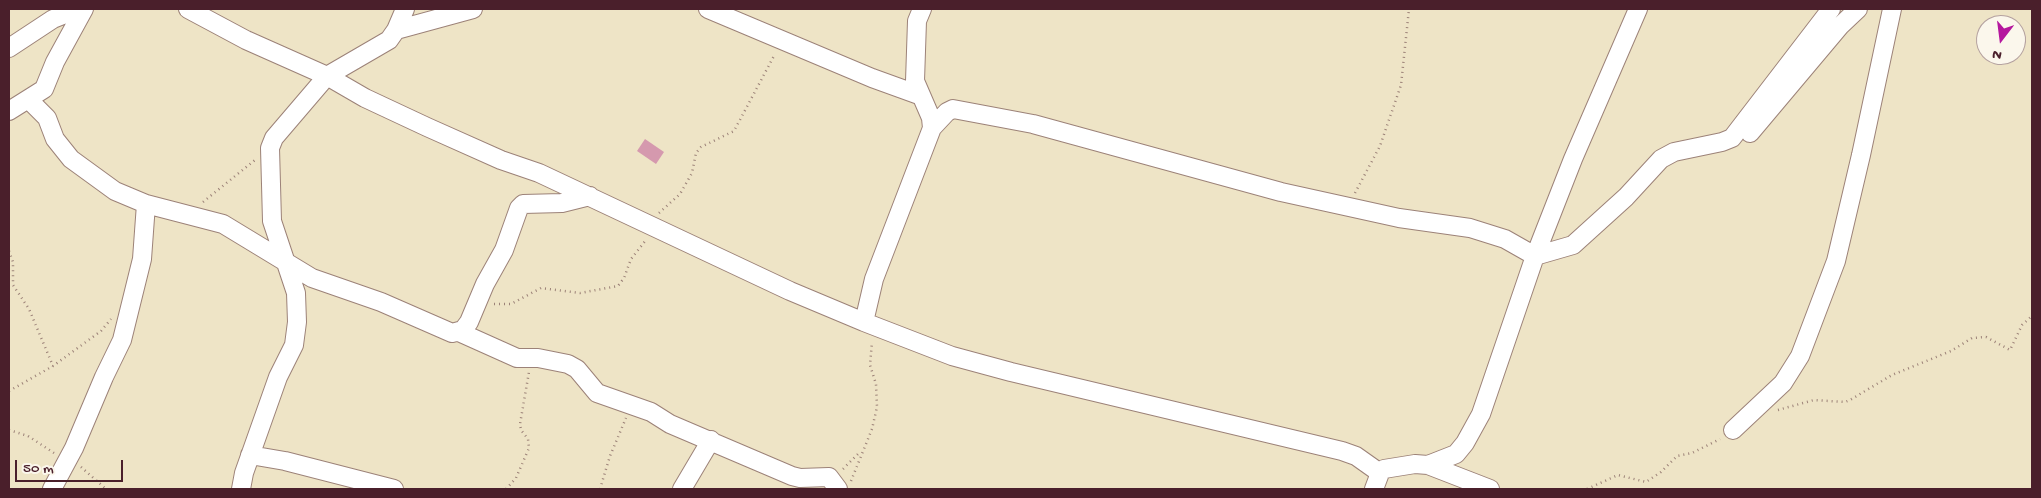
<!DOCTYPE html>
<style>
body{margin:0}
#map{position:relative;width:2041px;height:498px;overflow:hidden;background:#eee4c6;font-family:"Gochi Hand",sans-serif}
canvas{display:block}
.frame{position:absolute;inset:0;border:10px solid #4a1f2b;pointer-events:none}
.north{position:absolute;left:1976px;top:15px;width:50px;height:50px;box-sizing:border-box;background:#fbf7ec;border:1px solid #b4a19f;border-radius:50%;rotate:195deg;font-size:14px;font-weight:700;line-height:20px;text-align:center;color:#4a1f2b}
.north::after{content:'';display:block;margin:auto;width:18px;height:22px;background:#b5179e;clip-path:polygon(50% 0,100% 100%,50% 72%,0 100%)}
.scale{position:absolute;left:15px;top:460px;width:108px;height:22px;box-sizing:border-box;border:2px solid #4a1f2b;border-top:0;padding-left:6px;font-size:15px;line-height:18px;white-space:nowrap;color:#4a1f2b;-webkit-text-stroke:4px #fbf7ec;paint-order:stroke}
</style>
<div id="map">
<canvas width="2041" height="498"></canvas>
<div class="frame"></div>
<div class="north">N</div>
<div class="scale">50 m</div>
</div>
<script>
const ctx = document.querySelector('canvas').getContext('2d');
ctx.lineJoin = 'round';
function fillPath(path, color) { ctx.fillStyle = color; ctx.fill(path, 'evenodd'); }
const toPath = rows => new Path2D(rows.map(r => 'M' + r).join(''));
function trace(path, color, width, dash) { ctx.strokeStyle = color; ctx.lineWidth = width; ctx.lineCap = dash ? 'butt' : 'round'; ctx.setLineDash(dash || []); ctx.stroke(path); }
const building = toPath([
 [645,139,664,152,656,164,637,151]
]);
const path = toPath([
 [1355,193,1380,146,1401,85,1409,9],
 [203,202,255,160],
 [659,213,680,194,692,173,696,153,701,147,734,131,775,54],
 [9,251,13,262,13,285,29,309,53,366],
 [494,304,511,304,541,288,580,293,618,286,624,278,631,259,646,240],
 [9,391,53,366,101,331,111,319],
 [1778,410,1814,400,1845,402,1850,400,1892,375,1951,351,1972,338,1986,337,2010,350,2022,325,2032,316],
 [9,430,28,436,54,453],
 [81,467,106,489],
 [843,469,860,452],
 [851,481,872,429,877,407,876,384,870,365,872,342],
 [506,489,516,478,529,448,528,439,521,430,520,424,529,372],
 [600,489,610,456,626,418],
 [1587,489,1618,475,1646,482,1661,472,1677,456,1692,453,1720,439]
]);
const street = toPath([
 [188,9,246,40,327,76,365,98,427,127,501,160,539,173,790,291,864,322,952,356,1011,372,1342,451,1356,456,1380,473],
 [708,9,872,78,919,95],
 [396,30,473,9],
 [9,48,53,19,78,9],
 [29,100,47,118,55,139,71,159,115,191,146,204,223,224,312,278,381,302,452,333,463,330,469,322,485,284,504,250,519,208,523,204,562,203,590,196],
 [9,111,44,89,55,62,84,9],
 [932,128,947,112,953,109,1033,124,1281,192,1399,218,1470,228,1505,239,1535,256,1573,245,1626,197,1661,159,1674,152,1722,142,1732,138,1831,9],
 [1750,133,1840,26,1858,9],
 [864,322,874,279,932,128,931,118,915,81,917,21,922,9],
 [459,332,517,358,538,358,568,364,577,369,597,393,651,412,670,424,792,476,800,478,829,477,838,489],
 [1733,430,1783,383,1800,356,1836,261,1861,155,1892,9],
 [250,455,285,461,394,489],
 [1428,465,1490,489],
 [52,489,74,448,104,377,122,340,142,259,146,204],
 [241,489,244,473,278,377,294,345,297,322,296,293,272,221,270,148,274,138,327,76,389,40,396,30,405,9],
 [682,489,711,440],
 [1374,489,1380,473,1384,469,1415,464,1428,465,1456,454,1465,443,1481,414,1535,256,1573,159,1638,9]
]);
fillPath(building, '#d599ae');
trace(street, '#9c8278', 20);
trace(path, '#9c8278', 2.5, [1, 4]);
trace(street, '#fff', 18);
</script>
